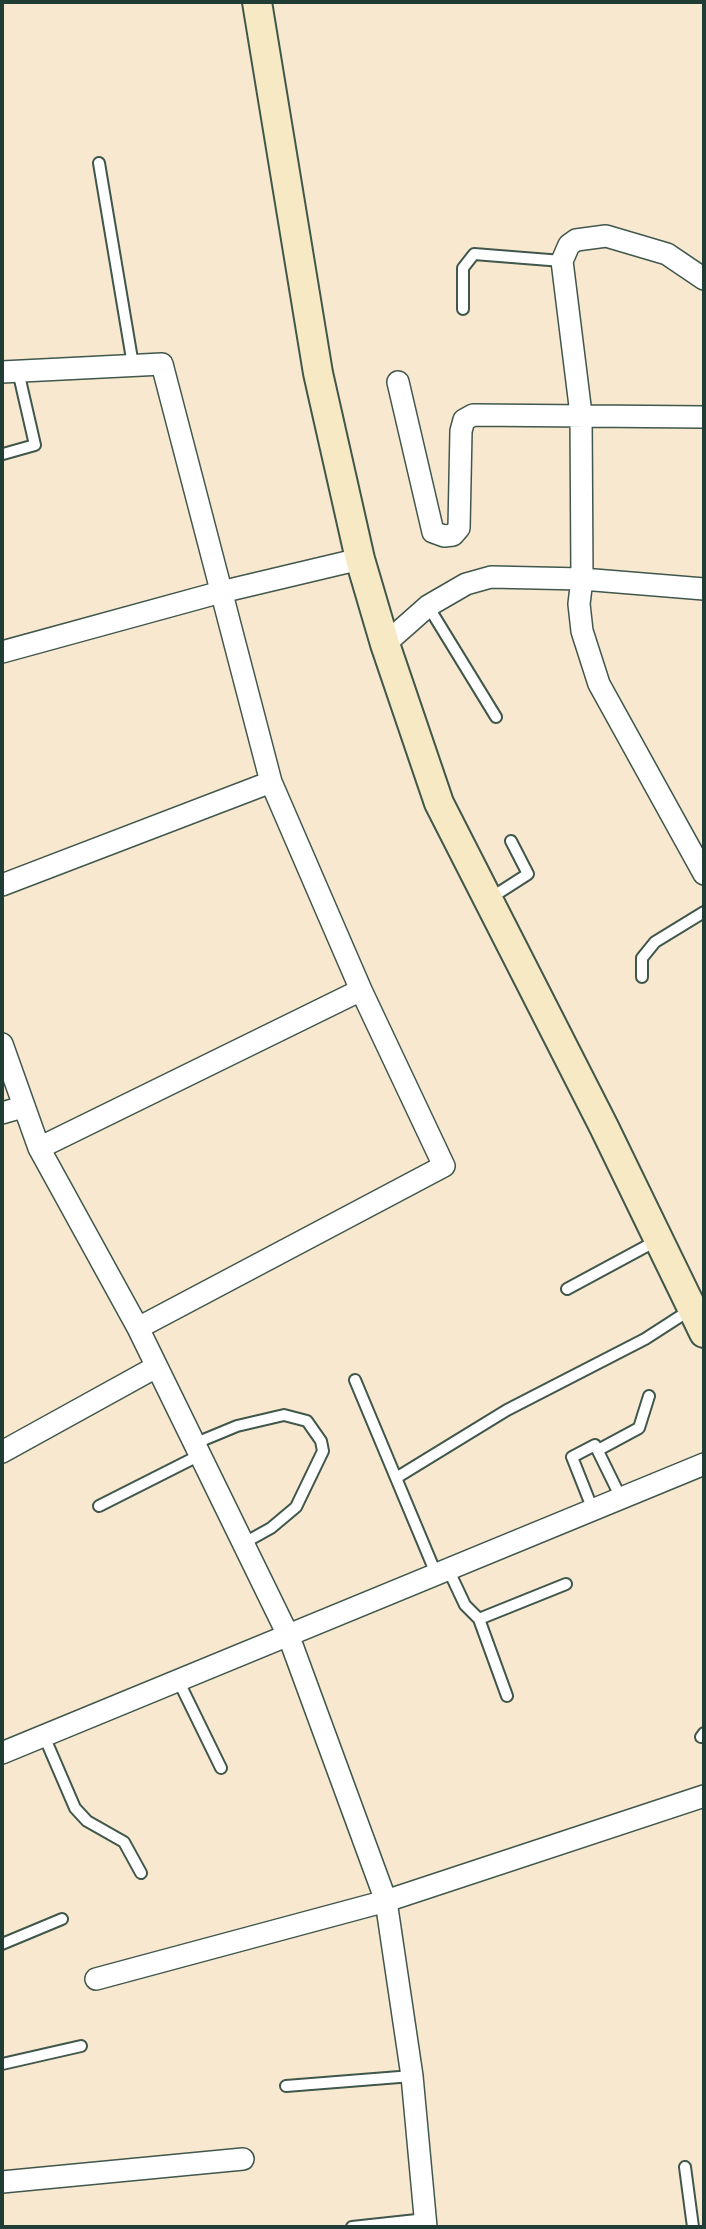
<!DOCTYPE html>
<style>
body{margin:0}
#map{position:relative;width:706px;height:2229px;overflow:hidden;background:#f8e8d0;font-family:"Architects Daughter",sans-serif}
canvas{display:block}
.frame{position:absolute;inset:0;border:4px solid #1f3d34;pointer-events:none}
</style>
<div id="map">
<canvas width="706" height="2229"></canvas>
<div class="frame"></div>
</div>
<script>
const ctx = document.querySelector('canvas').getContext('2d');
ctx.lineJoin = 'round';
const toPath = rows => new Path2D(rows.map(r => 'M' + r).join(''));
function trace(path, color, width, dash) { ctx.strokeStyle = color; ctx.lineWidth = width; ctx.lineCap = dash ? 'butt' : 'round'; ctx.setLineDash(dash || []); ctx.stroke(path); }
const lane = toPath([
 [99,163,133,365],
 [463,309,463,268,474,254,562,261],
 [3,454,35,445,18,371],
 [428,606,496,717],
 [489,899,528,874,511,841],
 [642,977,642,958,655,942,704,912],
 [567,1289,656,1241],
 [355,1380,437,1576],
 [196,1443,237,1426,284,1415,307,1421,321,1441,323,1451,296,1507,271,1528,244,1543],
 [600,1449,639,1428,649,1396],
 [396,1478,507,1410,645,1339,690,1310],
 [99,1506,202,1454],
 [593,1510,572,1457,595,1445,621,1498],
 [449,1571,465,1605,479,1619,507,1696],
 [479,1619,566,1584],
 [179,1682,221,1768],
 [44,1736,75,1808,87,1821,124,1842,141,1873],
 [701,1737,704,1733],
 [2,1944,62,1919],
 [2,2064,81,2046],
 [286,2086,412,2076],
 [685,2167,693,2227],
 [352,2227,426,2219]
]);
const street = toPath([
 [704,279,667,254,606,236,576,240,569,245,562,261,581,414,582,579,579,604,582,631,599,684,704,874],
 [2,372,162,364,271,782,361,990,444,1166,138,1328],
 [398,382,433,532,444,536,453,535,459,528,461,431,464,420,473,415,704,417],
 [385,644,428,606,466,584,491,577,582,579,704,589],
 [2,652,221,592,360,559],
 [2,885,271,782],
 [2,1044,39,1148,138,1328,289,1637,386,1901,412,2076,426,2227],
 [2,1113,23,1107],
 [39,1148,361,990],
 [2,1452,156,1367],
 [2,1753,704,1464],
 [96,1979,386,1901,704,1796],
 [2,2182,243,2159]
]);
const secondary = toPath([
 [257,2,318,373,360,559,385,644,439,803,604,1127,704,1333]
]);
trace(lane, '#40574b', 14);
trace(street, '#40574b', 24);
trace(secondary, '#40574b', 32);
trace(lane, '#fff', 10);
trace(street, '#fff', 21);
trace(secondary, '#f7e9c3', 28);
</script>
